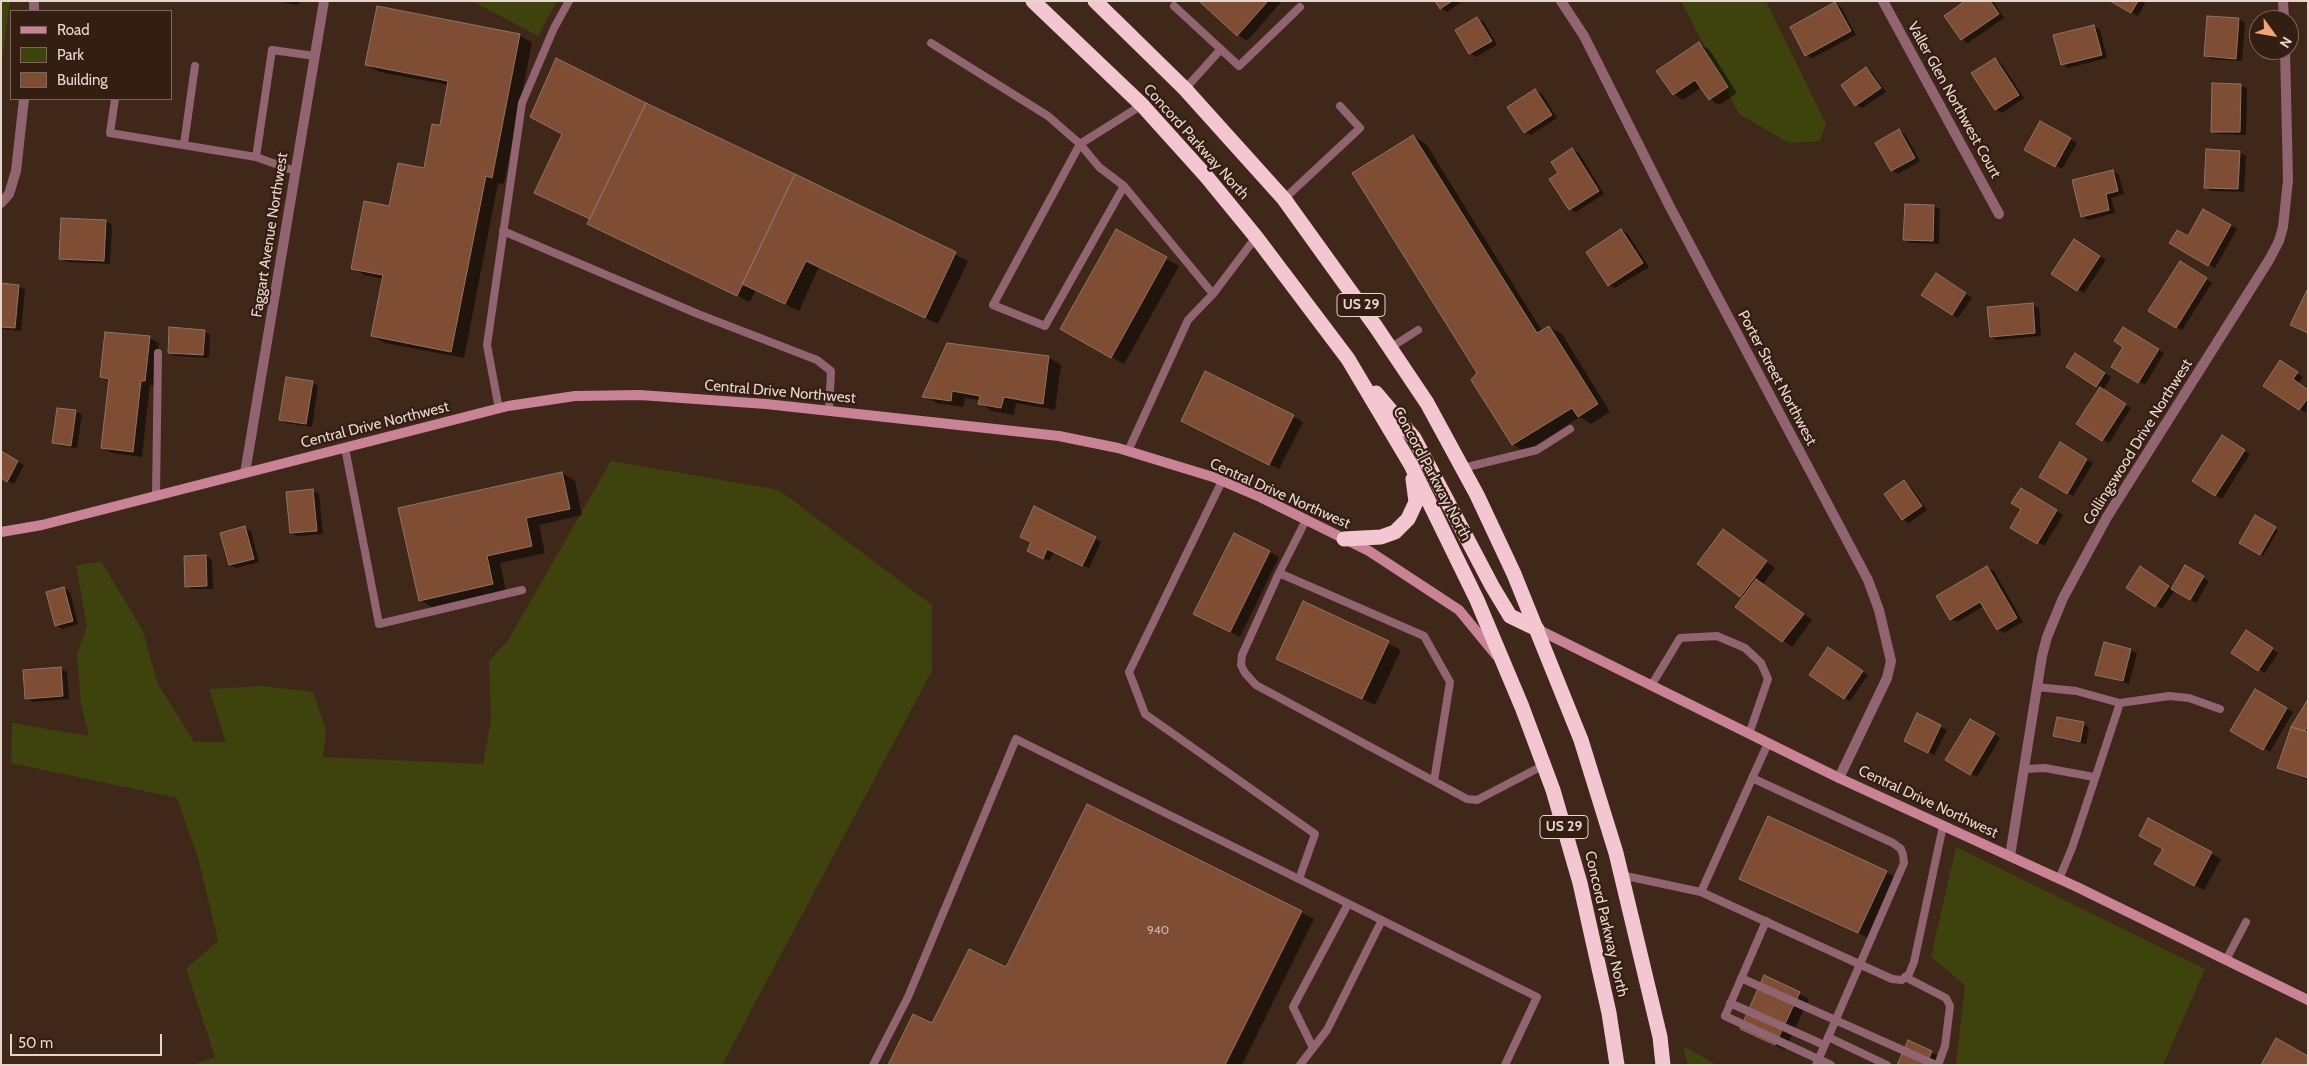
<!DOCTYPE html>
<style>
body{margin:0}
#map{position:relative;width:2309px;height:1066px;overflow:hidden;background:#3f271a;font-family:Cabin,sans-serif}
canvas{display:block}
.frame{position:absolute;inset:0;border:2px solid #e7d6ce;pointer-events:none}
.legend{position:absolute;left:10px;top:10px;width:162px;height:90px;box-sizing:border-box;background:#341d11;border:1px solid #7c675d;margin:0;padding:6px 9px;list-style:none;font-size:15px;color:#e7d6ce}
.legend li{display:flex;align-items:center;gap:10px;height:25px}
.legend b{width:25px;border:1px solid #7c675d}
.north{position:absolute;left:2249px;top:10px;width:50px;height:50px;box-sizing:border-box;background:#341d11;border:1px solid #7c675d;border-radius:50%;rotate:122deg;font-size:14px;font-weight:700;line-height:20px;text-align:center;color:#e7d6ce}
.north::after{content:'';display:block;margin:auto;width:18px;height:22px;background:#efa377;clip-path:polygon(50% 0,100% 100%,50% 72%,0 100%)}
.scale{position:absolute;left:10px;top:1034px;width:152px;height:22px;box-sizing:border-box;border:2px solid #e7d6ce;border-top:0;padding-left:6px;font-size:15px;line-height:18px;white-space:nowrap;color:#e7d6ce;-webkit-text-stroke:4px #341d11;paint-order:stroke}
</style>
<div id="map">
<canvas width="2309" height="1066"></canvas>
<div class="frame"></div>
<ul class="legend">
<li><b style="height:6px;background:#ca8297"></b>Road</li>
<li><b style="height:14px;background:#3e420c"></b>Park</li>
<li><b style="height:14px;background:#7e4d34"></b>Building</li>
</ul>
<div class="north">N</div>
<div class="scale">50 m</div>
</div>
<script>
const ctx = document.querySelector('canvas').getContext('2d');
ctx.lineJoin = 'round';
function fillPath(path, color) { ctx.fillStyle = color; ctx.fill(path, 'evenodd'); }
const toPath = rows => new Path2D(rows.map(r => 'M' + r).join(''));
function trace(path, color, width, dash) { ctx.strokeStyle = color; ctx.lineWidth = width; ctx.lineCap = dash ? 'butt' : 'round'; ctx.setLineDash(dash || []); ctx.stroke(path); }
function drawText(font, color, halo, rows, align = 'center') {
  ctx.font = font + ' Cabin,sans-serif'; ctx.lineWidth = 4.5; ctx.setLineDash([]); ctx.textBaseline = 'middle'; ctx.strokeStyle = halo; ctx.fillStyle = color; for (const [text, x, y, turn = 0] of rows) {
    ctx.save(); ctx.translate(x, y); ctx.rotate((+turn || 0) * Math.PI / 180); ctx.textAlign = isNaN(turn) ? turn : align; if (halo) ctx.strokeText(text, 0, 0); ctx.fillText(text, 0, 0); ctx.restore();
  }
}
const green = toPath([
 [1,1,10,1,1,69],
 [472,1,557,1,538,36],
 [1681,1,1766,1,1826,124,1820,141,1789,143,1739,114],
 [611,461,779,490,932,605,932,671,722,1065,192,1065,215,1057,186,969,218,941,199,861,177,798,11,763,12,723,89,736,81,705,77,655,87,626,76,566,101,561,143,631,157,682,194,742,226,742,209,689,263,686,313,692,326,731,323,757,483,764,491,719,489,661,508,640],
 [1956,847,2205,969,2163,1065,1956,1065,1965,985,1931,957],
 [1683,1046,1717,1065,1688,1065]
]);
const shadow = toPath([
 [274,1,299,1,299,5],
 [1201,1,1282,1,1247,41,1238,35],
 [1436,1,1463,1,1447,12,1441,8],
 [1967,1,1993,1,2004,18,1968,43,1961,39],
 [2113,1,2146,1,2138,16],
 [1835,4,1841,7,1856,35,1812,58,1806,55],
 [1477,19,1484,22,1497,45,1476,57,1470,53],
 [2239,19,2245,23,2242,61,2211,59,2205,55],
 [2094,26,2100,30,2107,58,2068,68,2062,64],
 [519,35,532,43,504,184,498,183,464,358,385,343,372,336,384,279,365,275,352,268,390,208,425,169,441,126,449,85,380,72,367,65],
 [1699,44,1709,49,1737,93,1719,105,1710,99,1702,87,1683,100,1673,94],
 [1995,59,2001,63,2024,98,2002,113,1995,109],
 [556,60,968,261,938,324,819,267,799,311,756,290,750,302,602,231,591,220,536,193,564,134],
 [1866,69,1872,72,1886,92,1862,108,1856,105],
 [2240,85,2247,88,2246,135,2219,134,2212,131],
 [1535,91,1542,94,1557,118,1531,135,1525,132],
 [2041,123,2077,143,2062,169,2026,149],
 [1899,131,1905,134,1920,161,1898,174,1891,170],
 [1413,136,1426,144,1542,331,1549,327,1562,334,1610,412,1591,424,1580,417,1525,452,1513,444,1478,373],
 [1572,150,1579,153,1604,194,1576,212,1570,209,1560,173],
 [2207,150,2240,152,2246,156,2244,192,2211,191,2205,187],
 [2113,171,2119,175,2124,194,2111,198,2115,213,2088,220,2082,217],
 [1906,205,1934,206,1940,209,1939,244,1910,243,1904,240],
 [2204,211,2237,229,2215,268,2171,243,2189,238],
 [106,221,112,225,110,264,67,262,60,258],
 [1621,230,1628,234,1649,267,1615,288,1609,285],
 [1117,231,1179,266,1124,364,1061,329],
 [2080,244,2106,260,2084,293,2053,274],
 [2180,263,2212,283,2182,330,2176,327],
 [1942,278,1972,298,1958,318,1923,295],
 [1,285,19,286,25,290,21,331,1,329],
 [2033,305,2039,308,2041,336,1997,340,1991,337],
 [2124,328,2164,353,2145,385,2113,366,2125,346],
 [204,331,210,335,209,358,175,356,169,352],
 [149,338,159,343,154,386,150,385,142,457,112,453,103,448,110,382,101,377],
 [1048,357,1061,365,1055,410,1016,403,1014,415,992,411,980,403,980,400,965,398,963,407,937,403,924,396],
 [2081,358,2111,377,2103,390,2131,408,2109,443,2103,440,2100,388,2068,367],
 [2286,365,2303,377,2298,384,2308,391,2306,413,2265,385],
 [312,382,318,386,312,427,286,423,280,420],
 [76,411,82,415,77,448,60,446,54,443],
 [1293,416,1303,422,1279,469,1192,426],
 [2228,440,2250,454,2222,499,2216,495],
 [2060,444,2093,463,2073,496,2041,477],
 [1,453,24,465,14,484,1,477],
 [562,473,575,481,582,515,539,525,545,553,500,563,506,591,433,608,420,600],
 [1904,482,1910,486,1927,510,1909,523,1903,519,1886,494],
 [2021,490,2063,515,2044,546,2012,527,2023,509],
 [313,491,319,494,323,534,297,536,291,532],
 [2255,517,2278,530,2263,556,2241,542],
 [244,527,251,531,259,562,236,568,230,565],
 [1724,530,1775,568,1763,584,1812,620,1792,647,1737,607,1744,597,1741,596],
 [1235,534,1279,557,1240,637,1205,619],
 [1095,538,1101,542,1089,568,1054,552,1049,561,1028,551],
 [206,556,212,560,213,589,192,589,186,586],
 [2185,567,2209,581,2196,603,2175,590,2162,609,2128,587,2146,571,2172,589],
 [1988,568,1994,571,2023,622,2004,633,1997,629,1984,606,1957,622,1951,619],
 [64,588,70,592,78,624,62,629,56,625],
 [1303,602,1401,650,1375,705,1290,665],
 [2252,635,2278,653,2265,673,2259,670],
 [2131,650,2137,653,2129,684,2097,674],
 [1834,652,1868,675,1850,701,1844,698],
 [61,669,67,672,69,699,33,702,27,698],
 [2255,691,2293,712,2270,752,2232,730],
 [2308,702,2307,733,2308,780,2279,767,2293,728],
 [1918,715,1947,730,1934,755,1911,744],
 [1970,720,2000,738,1977,777,1947,760],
 [2083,724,2089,727,2086,744,2060,739,2054,735],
 [2149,820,2221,859,2204,890,2165,869,2164,848],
 [1886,872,1899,879,1871,939,1753,885],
 [1301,912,1314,919,1242,1065,889,1065,933,1025,1006,969],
 [1765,977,1809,999,1785,1050,1751,1034],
 [1908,1042,1941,1057,1938,1065,1898,1065]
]);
const building = toPath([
 [1199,1,1268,1,1237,36,1199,1],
 [1435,1,1452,1,1440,9,1435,1],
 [1965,1,1990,1,1999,14,1961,40,1944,16,1965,1],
 [2110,1,2138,1,2131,13,2110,1],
 [1835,2,1851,31,1805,56,1790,27,1835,2],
 [377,6,520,34,492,178,486,176,451,352,371,336,383,275,351,269,364,201,389,206,398,163,424,168,432,124,440,125,448,81,365,65,377,6],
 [2207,16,2239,18,2236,59,2204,56,2207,16],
 [1477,17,1492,41,1469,54,1455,30,1477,17],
 [2094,25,2102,55,2061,65,2053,35,2094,25],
 [1699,42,1728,87,1709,100,1695,80,1673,95,1656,71,1699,42],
 [556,58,646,103,590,219,534,193,562,134,530,117,556,58],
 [1995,58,2019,95,1995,110,1971,73,1995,58],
 [1866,67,1881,88,1855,106,1841,85,1866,67],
 [2212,83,2241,84,2240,132,2211,132,2212,83],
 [1535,89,1552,115,1524,133,1507,107,1535,89],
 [646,103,795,174,737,296,587,224,646,103],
 [2040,121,2071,138,2055,167,2024,150,2040,121],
 [1899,129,1915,158,1891,171,1875,143,1899,129],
 [1413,135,1537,333,1549,326,1598,404,1578,417,1572,408,1512,445,1471,380,1477,373,1352,173,1413,135],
 [1572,148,1599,191,1569,210,1549,179,1558,173,1551,162,1572,148],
 [2206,149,2240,151,2238,189,2204,188,2206,149],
 [2113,170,2118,191,2106,194,2109,210,2081,217,2072,180,2113,170],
 [795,174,956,252,925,318,806,261,785,304,742,284,795,174],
 [1905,204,1934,205,1933,241,1903,240,1905,204],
 [2203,209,2231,225,2208,266,2169,243,2177,230,2188,236,2203,209],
 [61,218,106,220,104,261,59,259,61,218],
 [1116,229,1167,257,1111,358,1060,329,1116,229],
 [1621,229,1643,263,1608,286,1586,252,1621,229],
 [2074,239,2100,256,2077,291,2051,274,2074,239],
 [2180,261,2207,278,2176,328,2148,311,2180,261],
 [1936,273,1966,293,1952,315,1921,295,1936,273],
 [1,283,19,285,15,328,1,327,1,283],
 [2308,288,2308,333,2290,325,2308,288],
 [2033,303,2035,333,1990,337,1987,307,2033,303],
 [169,327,205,330,203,355,168,353,169,327],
 [2123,327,2159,349,2138,383,2111,367,2123,347,2114,341,2123,327],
 [105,332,150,336,145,381,141,381,133,452,101,448,109,379,100,377,105,332],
 [947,343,1049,356,1043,404,1004,397,1001,408,978,404,980,396,952,391,951,401,922,397,947,343],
 [2075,353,2105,373,2096,387,2066,367,2075,353],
 [2280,360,2298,372,2293,379,2308,390,2308,398,2299,410,2263,386,2280,360],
 [1205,371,1294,415,1269,465,1181,421,1205,371],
 [286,377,313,381,306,424,279,420,286,377],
 [2100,387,2126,404,2102,441,2076,424,2100,387],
 [57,408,76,410,71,446,52,443,57,408],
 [2222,435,2245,450,2215,496,2192,481,2222,435],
 [2060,442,2087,459,2067,494,2039,477,2060,442],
 [1,451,18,461,7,482,1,478,1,451],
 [562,472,570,509,526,518,532,546,487,556,493,584,419,601,398,508,562,472],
 [1904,480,1922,506,1902,520,1884,494,1904,480],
 [2021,488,2057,510,2037,544,2010,528,2021,509,2011,503,2021,488],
 [313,489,317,531,290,533,286,492,313,489],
 [1034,506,1096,537,1082,566,1047,549,1043,559,1027,551,1031,542,1020,537,1034,506],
 [2255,515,2276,527,2260,555,2239,543,2255,515],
 [245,526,254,559,229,565,220,533,245,526],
 [1723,529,1767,561,1740,597,1697,564,1723,529],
 [1234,533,1270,551,1230,632,1193,614,1234,533],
 [206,555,207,586,185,587,184,556,206,555],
 [2185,565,2204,576,2190,600,2171,589,2185,565],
 [1987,566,2017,618,1997,630,1980,602,1950,620,1936,596,1987,566],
 [2140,566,2169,586,2155,607,2126,588,2140,566],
 [1756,579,1804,614,1782,642,1735,607,1756,579],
 [64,587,73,621,55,626,46,592,64,587],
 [1303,601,1389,641,1362,699,1276,659,1303,601],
 [2246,630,2273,648,2258,671,2231,653,2246,630],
 [2104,642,2131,649,2123,681,2095,675,2104,642],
 [1828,647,1863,671,1844,699,1809,675,1828,647],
 [61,667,63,696,25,699,23,670,61,667],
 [2255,689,2287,708,2263,750,2230,731,2255,689],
 [2308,699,2308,725,2305,731,2291,727,2308,699],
 [1917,713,1941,725,1928,753,1904,741,1917,713],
 [2057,717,2084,722,2080,742,2053,736,2057,717],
 [1970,719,1995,733,1970,775,1945,760,1970,719],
 [2291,727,2308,732,2308,778,2277,768,2291,727],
 [1087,804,1302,911,1225,1065,888,1065,913,1014,932,1023,969,949,1006,967,1087,804],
 [1768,816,1887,871,1858,933,1739,879,1768,816],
 [2148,818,2212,852,2194,886,2154,864,2163,849,2139,836,2148,818],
 [1764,975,1800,992,1775,1045,1740,1029,1764,975],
 [2276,1038,2308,1056,2308,1065,2261,1065,2276,1038],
 [1908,1040,1932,1051,1926,1065,1897,1065,1908,1040]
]);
const lane = toPath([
 [1174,6,1239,66,1300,7],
 [931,43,1048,116,1080,144,1099,167,1124,186],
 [1185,89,1221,49],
 [115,99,110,133,256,157,272,50,315,56],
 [184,144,195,66],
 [256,157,295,171],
 [1284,199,1360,128,1340,106],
 [503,231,698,314,817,360,831,371,829,411],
 [1213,294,1256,237],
 [1390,348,1418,330],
 [499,409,487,345,522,103,554,28,569,1],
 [345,448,379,624,522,590],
 [1128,451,1188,320,1213,294,1124,186,1045,326,993,305,1080,144,1142,105],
 [1463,468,1537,450,1570,429],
 [1222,481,1129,672,1145,714,1315,834,1299,879],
 [156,495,158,353],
 [1306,520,1279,573,1242,655,1241,665,1245,673,1256,685,1467,799,1477,800,1544,765],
 [1279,573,1424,636,1450,682,1434,781],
 [1651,686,1680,638,1717,636,1745,648,1761,663,1768,679,1749,734],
 [2037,687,2076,691,2120,703],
 [1768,743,1701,892,1892,979,1902,980,1909,974,1914,962,1943,826],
 [2024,769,2045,768,2094,777],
 [1752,778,1893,843,1901,849,1903,855,1904,863,1816,1065],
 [1621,875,1701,892],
 [2059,879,2072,848,2120,703,2169,696,2189,698,2220,709],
 [1766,921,1725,1016,1831,1065],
 [2226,960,2246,922],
 [1905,977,1946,998,1950,1006,1945,1046,1938,1065],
 [1741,978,1936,1065],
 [1730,1003,1824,1045],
 [1828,1037,1887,1065],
 [1313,1048,1293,1007,1348,904],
 [873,1065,908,997,1016,739,1537,997,1505,1065],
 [1300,1065,1327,1030,1382,920]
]);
const street = toPath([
 [1561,1,1584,36,1670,207,1868,580,1879,610,1891,661,1887,678,1839,778],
 [1883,1,1999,214],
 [2283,1,2284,20],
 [34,11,34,1],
 [1,203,9,194,16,171,24,99],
 [245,473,324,1],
 [2010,856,2042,656,2047,637,2063,598,2107,517,2269,260,2279,241,2283,227,2288,180,2285,50]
]);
const secondary = toPath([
 [1,532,42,525,508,406,575,396,640,395,766,404,1059,436,1118,448,1213,477,1260,497,1369,551,1459,610,1496,655],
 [1537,629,1839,778,2077,887,2308,1000]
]);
const highway = toPath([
 [1033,1,1142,105,1206,176,1256,237,1348,359,1411,465,1477,600,1522,707,1553,790,1580,883,1609,1013,1617,1065],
 [1095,1,1185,89,1284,199,1376,327,1427,403,1477,495,1514,574,1581,740,1616,853,1660,1037,1663,1065],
 [1376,393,1414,438,1492,586,1510,616,1537,629],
 [1344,539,1381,537,1395,532,1408,519,1416,502,1413,479]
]);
const numberNames = [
 ["940",1158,930]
];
const shields = [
 [1361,305,48],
 [1564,827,48]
];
const shieldNames = [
 ["US 29",1361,305],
 ["US 29",1564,827]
];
const streetNames = [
 ["Valler Glen Northwest Court",1954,100,61],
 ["Concord Parkway North",1196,142,48],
 ["Faggart Avenue Northwest",270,235,-81],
 ["Porter Street Northwest",1777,378,62],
 ["Central Drive Northwest",780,392,5],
 ["Central Drive Northwest",375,425,-14],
 ["Collingswood Drive Northwest",2138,442,-58],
 ["Concord Parkway North",1432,474,62],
 ["Central Drive Northwest",1280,494,24],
 ["Central Drive Northwest",1928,802,25],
 ["Concord Parkway North",1606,924,77]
];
fillPath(green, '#3e420c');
fillPath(shadow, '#0007');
fillPath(building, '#7e4d34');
trace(building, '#907365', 1);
trace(lane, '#926471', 8);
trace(street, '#926471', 10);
trace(secondary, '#ca8297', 10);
trace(highway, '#f4c6d2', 15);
drawText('12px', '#cdb4a8', null, numberNames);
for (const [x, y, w] of shields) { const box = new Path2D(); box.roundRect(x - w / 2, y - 11.5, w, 23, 4); ctx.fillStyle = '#341d11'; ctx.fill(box); trace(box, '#e7d6ce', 1); }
drawText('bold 14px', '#e7d6ce', null, shieldNames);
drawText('15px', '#e7d6ce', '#341d11', streetNames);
</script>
